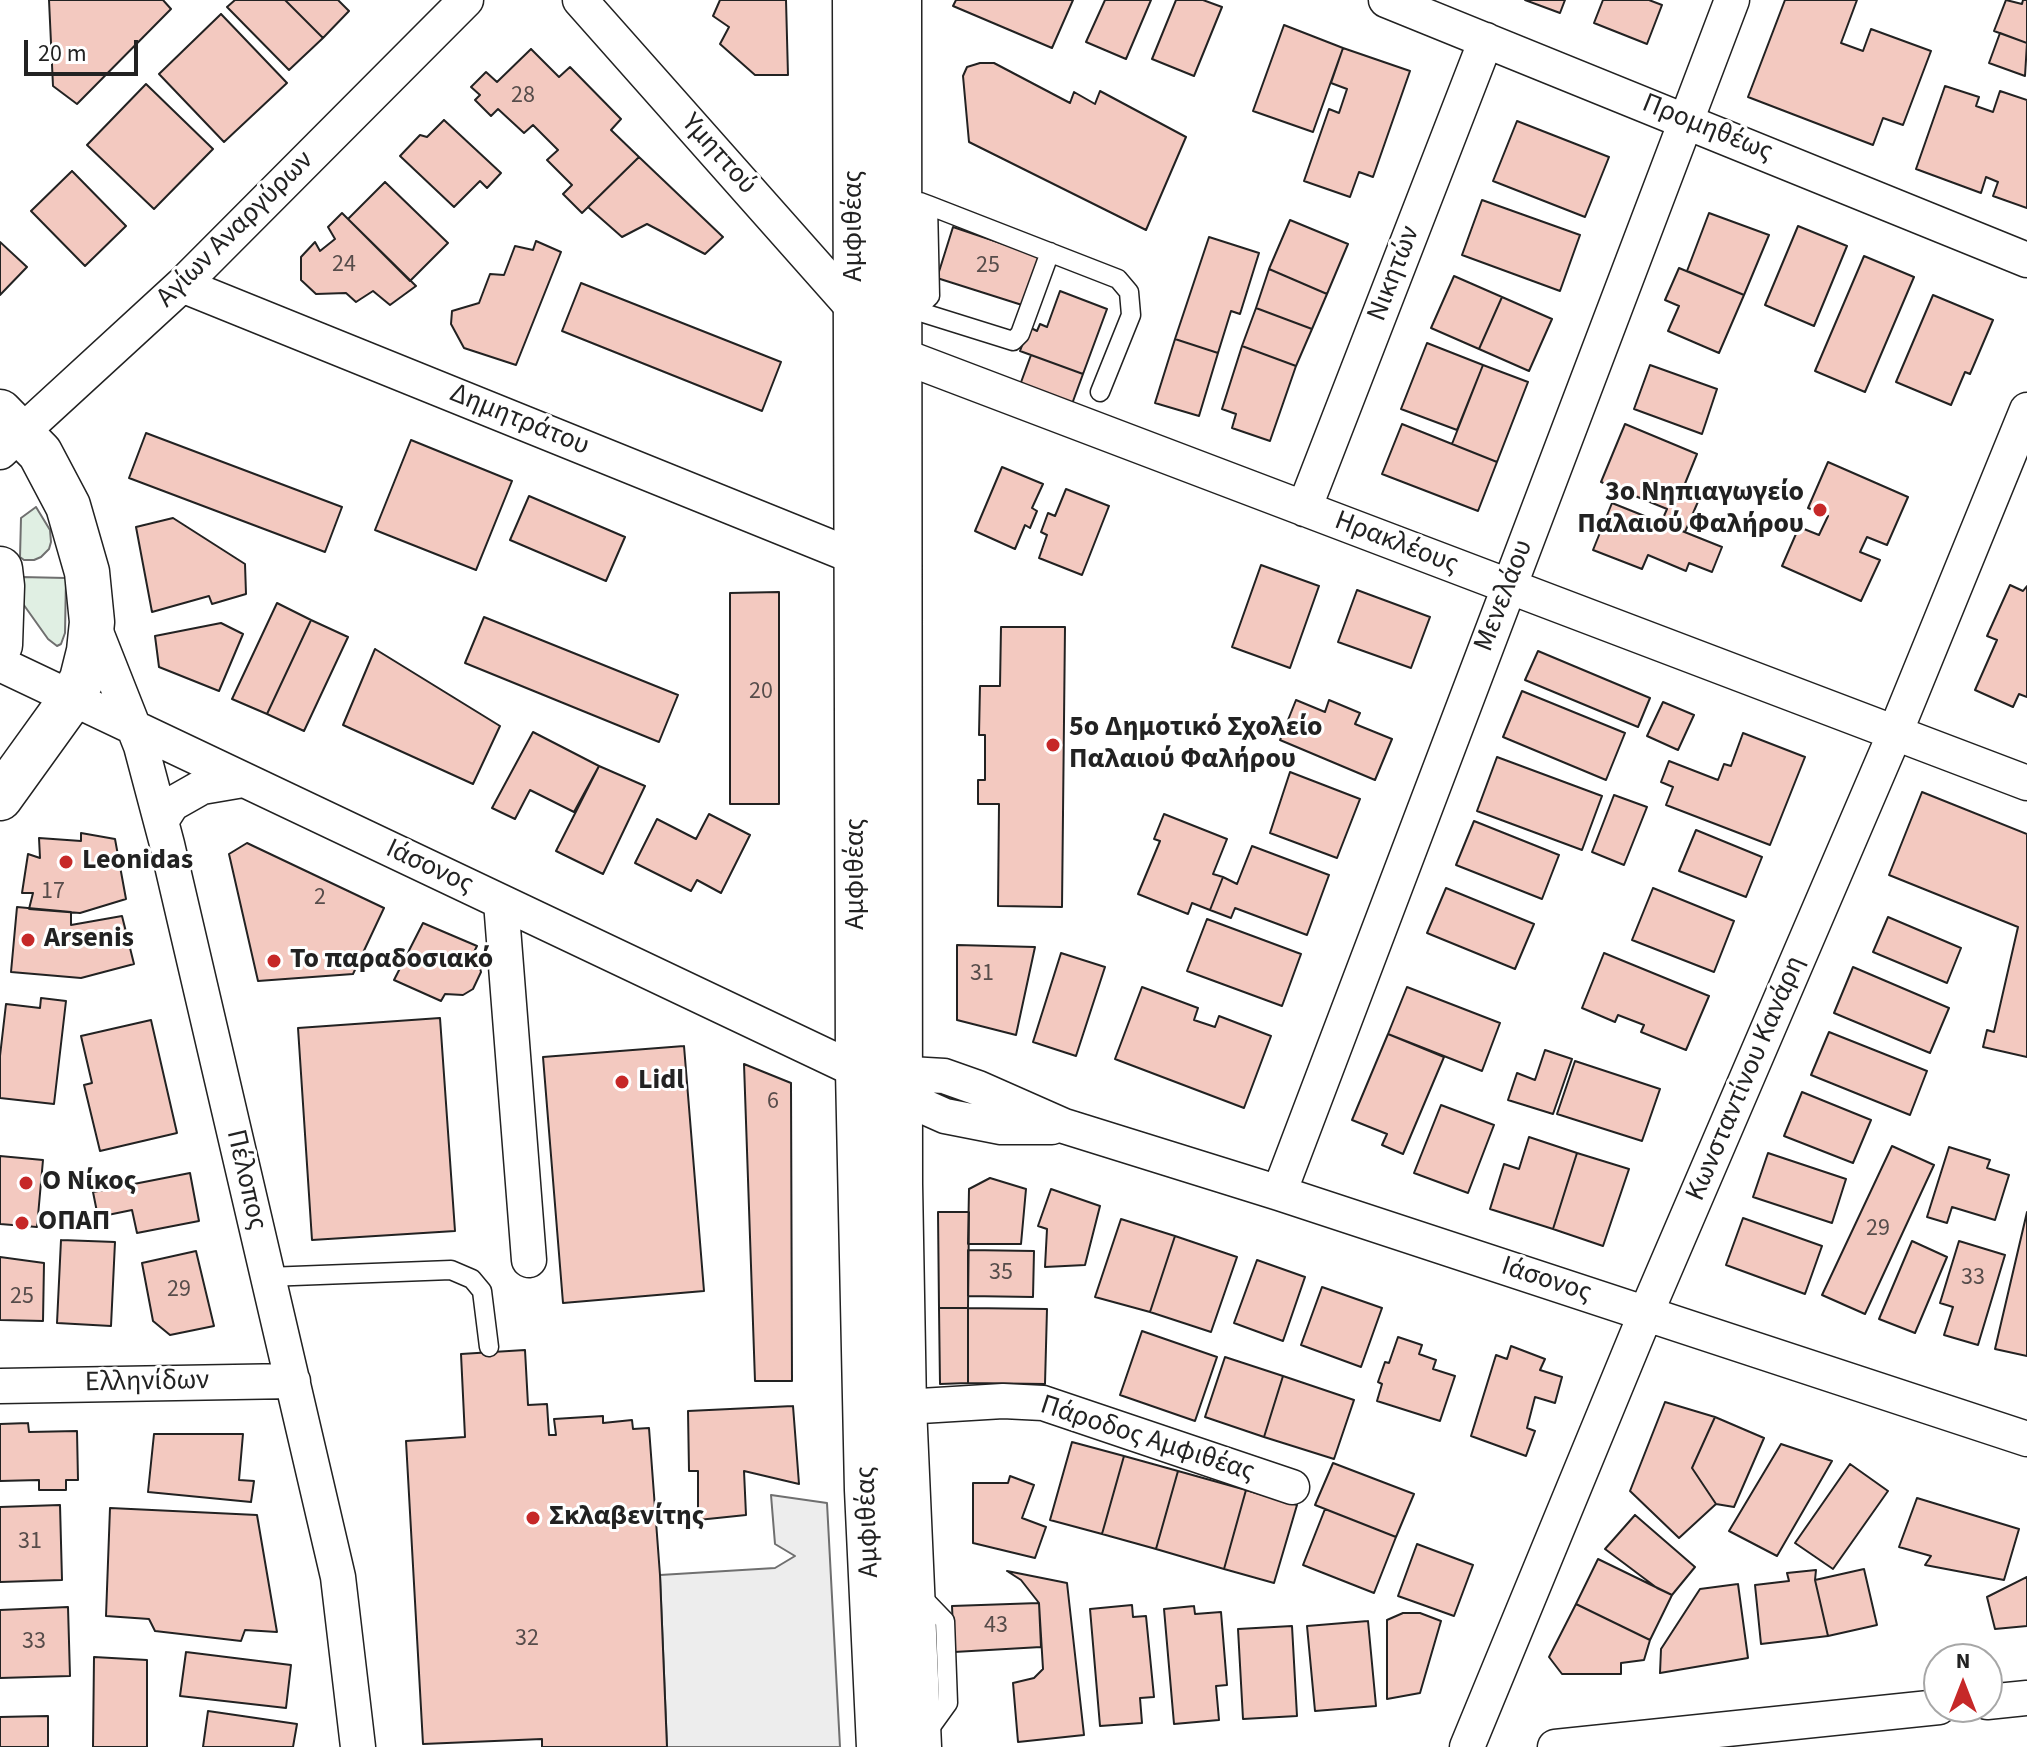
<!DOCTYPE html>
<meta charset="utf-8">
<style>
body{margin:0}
#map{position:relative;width:2027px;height:1747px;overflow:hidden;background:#fff;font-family:"Source Sans 3",sans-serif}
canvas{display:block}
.north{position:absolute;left:1923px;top:1643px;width:80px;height:80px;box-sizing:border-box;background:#fff;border:2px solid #a7a7a7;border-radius:50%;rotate:0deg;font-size:22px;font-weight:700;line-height:32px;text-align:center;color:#222}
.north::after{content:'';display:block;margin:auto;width:28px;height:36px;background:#c62828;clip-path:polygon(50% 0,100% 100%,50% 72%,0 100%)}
.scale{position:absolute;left:24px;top:40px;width:114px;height:36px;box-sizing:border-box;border:4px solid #222;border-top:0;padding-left:10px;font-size:24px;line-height:28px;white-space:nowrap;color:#222;-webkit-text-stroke:6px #fff;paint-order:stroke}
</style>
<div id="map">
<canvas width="2027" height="1747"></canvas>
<div class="north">N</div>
<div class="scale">20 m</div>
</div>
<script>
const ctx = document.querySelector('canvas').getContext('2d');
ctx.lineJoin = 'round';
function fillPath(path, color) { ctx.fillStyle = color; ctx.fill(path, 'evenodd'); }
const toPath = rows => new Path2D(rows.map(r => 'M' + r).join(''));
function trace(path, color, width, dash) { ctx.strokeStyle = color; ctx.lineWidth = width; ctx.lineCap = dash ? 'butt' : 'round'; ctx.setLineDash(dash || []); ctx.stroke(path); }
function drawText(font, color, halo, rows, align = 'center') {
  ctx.font = font + ' "Source Sans 3",sans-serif'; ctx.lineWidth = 6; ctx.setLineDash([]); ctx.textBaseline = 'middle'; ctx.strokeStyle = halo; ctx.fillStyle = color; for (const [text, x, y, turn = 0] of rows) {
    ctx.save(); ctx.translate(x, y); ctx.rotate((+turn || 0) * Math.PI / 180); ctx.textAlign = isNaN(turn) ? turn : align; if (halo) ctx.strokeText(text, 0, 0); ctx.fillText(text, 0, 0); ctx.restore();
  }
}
const green = toPath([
 [36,507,50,530,51,542,49,549,41,557,34,560,24,560,20,557,21,518,36,507],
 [21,577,66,578,65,633,61,644,57,646,48,639,21,601,21,577]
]);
const parking = toPath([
 [771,1495,827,1503,840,1747,667,1747,660,1575,775,1568,795,1556,775,1544,771,1495]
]);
const building = toPath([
 [49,0,163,0,171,9,77,104,53,86,49,0],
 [235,0,285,0,323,38,289,70,227,7,235,0],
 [285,0,338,0,349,11,323,38,285,0],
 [720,0,786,0,788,75,755,75,720,44,729,27,713,16,720,0],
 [956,0,1073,0,1052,48,953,6,956,0],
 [1105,0,1151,0,1126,59,1086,42,1105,0],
 [1176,0,1203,0,1222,7,1194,76,1152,59,1176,0],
 [1525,0,1565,0,1560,13,1525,0],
 [1603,0,1649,0,1662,5,1647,44,1594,23,1603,0],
 [1785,0,1857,0,1841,43,1863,51,1871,29,1931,51,1903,125,1883,118,1873,145,1748,97,1785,0],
 [2006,0,2022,4,2023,0,2027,0,2027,43,1994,31,2006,0],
 [221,14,287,83,224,142,159,74,221,14],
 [1284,25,1343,48,1313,132,1253,111,1284,25],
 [2000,33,2027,43,2025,76,1989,63,2000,33],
 [1343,48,1410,71,1373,177,1359,172,1350,197,1304,181,1329,109,1339,113,1347,89,1331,83,1343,48],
 [531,49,559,77,570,67,621,119,611,130,639,157,582,213,563,194,572,185,547,160,558,150,533,125,524,133,498,109,491,116,475,100,480,95,471,87,486,72,497,82,531,49],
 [980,63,994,63,1070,103,1074,92,1095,104,1100,91,1186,137,1146,230,969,142,963,76,967,67,980,63],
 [146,84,213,149,154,209,87,145,146,84],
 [1945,86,1979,97,1976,106,1993,112,2000,91,2027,100,2027,208,1993,196,1998,182,1986,177,1981,193,1916,169,1945,86],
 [444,120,501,173,487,188,480,181,454,207,400,156,420,135,427,137,444,120],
 [1517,121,1609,157,1585,217,1493,181,1517,121],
 [639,157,723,237,705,254,647,224,622,237,588,207,639,157],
 [72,171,126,226,85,266,31,211,72,171],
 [385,182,448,243,410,281,348,219,385,182],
 [1482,200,1580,235,1560,291,1462,255,1482,200],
 [342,213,348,219,416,286,390,305,373,291,356,302,346,293,316,294,301,280,301,257,315,242,320,251,335,239,328,227,342,213],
 [1709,213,1769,235,1744,295,1687,271,1709,213],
 [1290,220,1348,244,1327,294,1269,269,1290,220],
 [1798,226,1847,246,1814,326,1765,305,1798,226],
 [953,227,1039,256,1022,305,937,278,953,227],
 [1209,237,1259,253,1240,314,1231,311,1218,353,1175,339,1209,237],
 [536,241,561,252,516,365,464,348,451,324,452,311,479,303,490,274,504,275,515,246,533,250,536,241],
 [0,242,27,267,0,295,0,242],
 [1864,256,1914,277,1865,392,1815,371,1864,256],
 [1679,268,1744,295,1719,353,1668,331,1679,306,1665,300,1679,268],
 [1269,269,1327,294,1312,329,1256,308,1269,269],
 [1454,276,1502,297,1479,349,1431,328,1454,276],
 [581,283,781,362,762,411,562,331,581,283],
 [1060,291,1107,309,1083,374,1020,351,1029,327,1037,331,1040,324,1047,327,1060,291],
 [1933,295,1993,320,1970,374,1965,372,1951,405,1896,382,1933,295],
 [1502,297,1552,319,1529,371,1479,349,1502,297],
 [1256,308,1312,329,1296,366,1242,346,1256,308],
 [1175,339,1218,353,1199,416,1155,403,1175,339],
 [1427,343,1483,365,1457,430,1401,409,1427,343],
 [1242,346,1296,366,1270,441,1232,428,1236,414,1222,409,1242,346],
 [1031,355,1083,374,1072,404,1020,385,1031,355],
 [1483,365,1528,382,1497,462,1452,444,1483,365],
 [1650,365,1717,389,1702,434,1634,409,1650,365],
 [1402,424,1497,462,1478,511,1382,474,1402,424],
 [1625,424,1697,454,1682,491,1700,497,1685,532,1661,523,1667,509,1601,482,1625,424],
 [146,433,342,507,325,552,129,478,146,433],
 [411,440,512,481,476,570,375,530,411,440],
 [1828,462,1908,497,1887,545,1867,537,1860,552,1880,560,1861,601,1782,566,1799,527,1819,535,1828,516,1808,508,1828,462],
 [1002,467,1043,484,1032,508,1037,511,1030,528,1025,525,1015,549,975,531,1002,467],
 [1066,489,1109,506,1082,575,1039,558,1047,535,1041,532,1048,513,1055,516,1066,489],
 [529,496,625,537,606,581,510,540,529,496],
 [1612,503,1722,547,1712,572,1689,563,1686,571,1648,555,1642,569,1593,550,1612,503],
 [173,518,245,564,246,594,212,604,209,596,152,612,136,527,173,518],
 [1261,565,1319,586,1290,668,1232,647,1261,565],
 [2010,585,2023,591,2027,586,2027,697,2019,694,2013,707,1975,690,1997,640,1987,636,2010,585],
 [1357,590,1430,617,1411,668,1338,642,1357,590],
 [779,592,779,804,730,804,730,593,779,592],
 [277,603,311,620,267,714,232,699,277,603],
 [484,617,678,695,659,742,465,663,484,617],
 [311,620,348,637,304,731,267,714,311,620],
 [221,623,243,634,219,691,159,667,155,636,221,623],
 [1001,627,1065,627,1062,907,998,906,999,804,978,804,978,780,985,780,985,735,979,735,980,686,1000,686,1001,627],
 [375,649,500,726,473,784,343,725,375,649],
 [1538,651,1650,698,1638,727,1525,680,1538,651],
 [1522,691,1625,733,1606,780,1503,737,1522,691],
 [1296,700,1325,712,1329,700,1360,713,1355,724,1392,739,1375,780,1280,740,1296,700],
 [1663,702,1694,715,1678,750,1647,736,1663,702],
 [533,732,599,766,574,812,530,790,515,819,492,808,533,732],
 [1743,733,1805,757,1770,845,1666,805,1673,787,1661,782,1669,761,1718,780,1724,764,1731,766,1743,733],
 [1497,757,1602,796,1582,850,1477,811,1497,757],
 [599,766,645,786,603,874,556,851,599,766],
 [1290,772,1360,799,1337,858,1270,833,1290,772],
 [1922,792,2027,834,2027,1057,1983,1047,1987,1030,1994,1032,2018,927,1889,875,1922,792],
 [1614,795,1647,807,1624,865,1592,852,1614,795],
 [709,814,750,835,721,893,697,880,691,891,635,863,657,819,696,839,709,814],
 [1164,814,1227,839,1213,874,1223,877,1210,910,1192,903,1188,914,1138,894,1160,841,1154,839,1164,814],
 [1474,821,1559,855,1542,899,1456,865,1474,821],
 [1696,830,1762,857,1746,897,1679,871,1696,830],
 [81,833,115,839,126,899,80,913,29,909,33,893,22,893,28,854,40,858,39,838,81,841,81,833],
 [247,843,384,908,353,974,258,981,229,854,247,843],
 [1252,846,1329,875,1307,935,1235,908,1231,918,1210,910,1223,877,1237,884,1252,846],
 [1446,888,1534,924,1515,969,1427,933,1446,888],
 [1653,888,1734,921,1714,972,1632,940,1653,888],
 [17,907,71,912,71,925,122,916,134,964,81,978,11,972,17,907],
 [1888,917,1961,948,1947,983,1873,952,1888,917],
 [1207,919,1301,954,1282,1006,1187,971,1207,919],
 [423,923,477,946,472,956,478,961,481,972,473,989,463,995,445,994,441,1001,394,980,423,923],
 [957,945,1035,947,1016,1035,957,1020,957,945],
 [1061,953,1105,967,1076,1056,1033,1042,1061,953],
 [1604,953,1709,996,1686,1050,1641,1032,1644,1025,1618,1015,1615,1022,1582,1008,1604,953],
 [1853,967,1949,1008,1930,1053,1834,1013,1853,967],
 [1142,987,1198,1008,1194,1020,1215,1027,1219,1016,1271,1036,1244,1108,1115,1059,1142,987],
 [1407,987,1500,1023,1482,1071,1388,1034,1407,987],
 [41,998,66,1001,54,1104,0,1098,0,1056,6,1004,40,1008,41,998],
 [440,1018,455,1231,312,1240,298,1028,440,1018],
 [151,1020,177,1133,100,1151,84,1085,92,1083,81,1036,151,1020],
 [1829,1032,1927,1071,1910,1115,1811,1075,1829,1032],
 [1388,1034,1444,1057,1403,1154,1382,1145,1387,1134,1352,1120,1388,1034],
 [684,1046,704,1291,563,1303,543,1057,684,1046],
 [1545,1050,1572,1059,1553,1114,1508,1100,1517,1073,1535,1080,1545,1050],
 [1575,1061,1660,1089,1642,1141,1557,1114,1575,1061],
 [744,1064,791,1083,792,1381,755,1381,744,1064],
 [1802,1092,1871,1120,1853,1163,1784,1136,1802,1092],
 [1441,1105,1494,1125,1468,1193,1414,1173,1441,1105],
 [1529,1137,1577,1153,1553,1229,1490,1209,1504,1164,1519,1169,1529,1137],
 [1892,1146,1934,1165,1865,1314,1822,1295,1892,1146],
 [1949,1147,1990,1160,1987,1168,2009,1175,1995,1220,1952,1207,1947,1223,1927,1217,1949,1147],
 [1577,1153,1629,1169,1603,1246,1553,1229,1577,1153],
 [1768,1153,1846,1179,1832,1223,1753,1197,1768,1153],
 [0,1156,43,1160,37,1227,0,1224,0,1156],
 [190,1173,199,1221,137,1233,132,1210,98,1217,93,1192,190,1173],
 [990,1178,1026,1189,1021,1244,968,1244,969,1189,990,1178],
 [1051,1189,1100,1206,1085,1265,1045,1267,1047,1229,1038,1226,1051,1189],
 [938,1212,969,1212,968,1308,939,1308,938,1212],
 [2027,1212,2027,1356,1995,1349,2027,1212],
 [1743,1218,1822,1246,1805,1294,1726,1265,1743,1218],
 [1121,1219,1175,1236,1150,1312,1095,1297,1121,1219],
 [1175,1236,1237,1257,1211,1332,1150,1312,1175,1236],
 [61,1240,115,1242,111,1326,57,1323,61,1240],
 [1912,1241,1947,1257,1915,1333,1879,1319,1912,1241],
 [1959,1241,2005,1255,1978,1345,1944,1335,1953,1307,1940,1303,1959,1241],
 [968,1250,1034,1251,1033,1297,968,1296,968,1250],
 [196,1251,214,1326,170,1335,153,1321,142,1263,196,1251],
 [0,1257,44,1263,43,1321,0,1320,0,1257],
 [1257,1260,1305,1277,1283,1341,1234,1323,1257,1260],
 [1322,1287,1382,1308,1361,1367,1301,1345,1322,1287],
 [939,1308,968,1308,968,1383,940,1384,939,1308],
 [968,1308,1047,1309,1045,1384,968,1383,968,1308],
 [1142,1331,1217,1357,1195,1421,1120,1395,1142,1331],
 [1398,1337,1422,1345,1419,1354,1436,1360,1433,1369,1455,1376,1440,1421,1377,1401,1382,1384,1378,1382,1385,1362,1389,1363,1398,1337],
 [1511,1346,1545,1359,1540,1370,1562,1377,1555,1403,1535,1397,1527,1428,1535,1431,1526,1456,1471,1436,1496,1355,1507,1359,1511,1346],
 [525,1350,528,1405,547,1404,549,1435,556,1435,554,1419,603,1416,603,1423,632,1420,633,1429,649,1428,660,1575,667,1747,542,1747,542,1739,423,1744,406,1441,465,1437,461,1354,525,1350],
 [1225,1357,1283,1376,1264,1437,1205,1417,1225,1357],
 [1283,1376,1354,1400,1334,1459,1264,1437,1283,1376],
 [1665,1402,1715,1417,1692,1468,1716,1504,1679,1538,1630,1491,1665,1402],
 [793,1406,799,1484,744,1471,746,1515,698,1520,698,1471,689,1471,688,1411,793,1406],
 [1715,1417,1764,1438,1734,1507,1716,1504,1692,1468,1715,1417],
 [28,1423,29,1432,77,1431,78,1480,66,1480,66,1490,39,1490,39,1480,0,1481,0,1424,28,1423],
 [154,1434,243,1434,239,1480,254,1481,251,1502,148,1492,154,1434],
 [1072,1442,1124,1456,1102,1534,1050,1520,1072,1442],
 [1781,1444,1832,1461,1777,1556,1729,1531,1781,1444],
 [1124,1456,1178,1471,1156,1549,1102,1534,1124,1456],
 [1333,1463,1414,1494,1396,1537,1315,1505,1333,1463],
 [1850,1464,1888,1491,1833,1569,1795,1543,1850,1464],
 [1178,1471,1246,1490,1224,1569,1156,1549,1178,1471],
 [1010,1476,1034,1485,1022,1518,1046,1527,1035,1558,973,1543,973,1483,1008,1483,1010,1476],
 [1246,1490,1297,1505,1274,1583,1224,1569,1246,1490],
 [1917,1498,2019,1529,2004,1580,1925,1565,1931,1556,1899,1547,1917,1498],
 [60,1505,62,1580,0,1582,0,1507,60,1505],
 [110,1508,257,1515,277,1632,245,1630,241,1641,155,1631,149,1619,106,1616,110,1508],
 [1325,1509,1396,1537,1374,1593,1303,1565,1325,1509],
 [1635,1515,1695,1567,1672,1595,1657,1588,1605,1549,1635,1515],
 [1417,1544,1473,1565,1454,1616,1398,1596,1417,1544],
 [1598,1559,1672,1595,1650,1640,1576,1604,1598,1559],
 [1864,1569,1877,1625,1828,1636,1815,1580,1864,1569],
 [1816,1570,1815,1580,1828,1636,1761,1644,1755,1585,1789,1581,1787,1573,1816,1570],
 [1007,1571,1067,1583,1084,1735,1018,1742,1013,1683,1034,1678,1043,1669,1039,1603,1021,1580,1007,1571],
 [2027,1577,2027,1626,1995,1629,1987,1597,2027,1577],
 [1738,1584,1748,1658,1660,1673,1661,1649,1700,1589,1738,1584],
 [1039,1603,1041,1647,954,1652,952,1606,1039,1603],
 [1576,1604,1650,1640,1644,1660,1621,1663,1621,1674,1562,1674,1549,1657,1576,1604],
 [1132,1605,1133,1617,1146,1616,1154,1697,1140,1698,1142,1723,1100,1726,1090,1609,1132,1605],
 [1194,1606,1195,1614,1221,1612,1227,1685,1216,1686,1219,1720,1174,1724,1164,1609,1194,1606],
 [68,1607,70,1676,0,1678,0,1610,68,1607],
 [1403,1613,1420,1613,1441,1621,1420,1693,1387,1699,1387,1620,1403,1613],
 [1368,1621,1376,1706,1315,1711,1307,1626,1368,1621],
 [1292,1626,1297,1716,1243,1719,1238,1629,1292,1626],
 [186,1652,291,1665,286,1708,180,1696,186,1652],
 [94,1657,147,1660,147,1747,93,1747,94,1657],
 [208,1711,297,1724,293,1747,203,1747,208,1711],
 [48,1716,48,1747,0,1747,0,1717,48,1716]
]);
const lane = toPath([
 [928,205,1118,279,1129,292,1131,315,1100,392],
 [917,311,1013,341,1020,334,1050,252],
 [908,318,930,296,928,205,920,202],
 [267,1277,451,1270,472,1279,482,1291,489,1347],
 [919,1594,945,1621,948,1703,925,1735]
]);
const street = toPath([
 [580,0,855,310],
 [1386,0,2027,260],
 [182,285,855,557],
 [900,355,2027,783],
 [0,452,182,285,466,0],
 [1304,509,1486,40],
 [92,622,141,746,167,844,338,1577,358,1747],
 [0,664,858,1071,900,1096,945,1116,1001,1127,1052,1127],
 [161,821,172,804,202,787,243,780],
 [501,902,529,1260],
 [875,1072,944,1076,978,1088,1064,1126,1279,1193,2027,1439],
 [1279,1193,1732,0],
 [0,1386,293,1381],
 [904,1407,1003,1401,1043,1403,1292,1487],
 [1987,1702,2027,1698],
 [1467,1747,1646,1313,1895,733,2027,410],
 [1555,1747,1939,1707]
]);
const secondary = toPath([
 [855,0,858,1071,867,1490,879,1747],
 [899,0,900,1184,904,1407,919,1747],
 [0,412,40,453,68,506,87,572,92,622,89,651,82,679,72,698,0,798],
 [0,569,2,586,0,645]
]);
const markers = [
 [1820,510,8,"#c62828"],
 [1053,745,8,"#c62828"],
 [66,862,8,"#c62828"],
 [28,940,8,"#c62828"],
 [274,961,8,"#c62828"],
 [622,1082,8,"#c62828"],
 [26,1183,8,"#c62828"],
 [22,1223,8,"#c62828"],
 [533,1518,8,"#c62828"]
];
const numberNames = [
 ["28",523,97],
 ["24",344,266],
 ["25",988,267],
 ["20",761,693],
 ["17",53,893],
 ["2",320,899],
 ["31",982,975],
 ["6",773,1103],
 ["29",1878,1230],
 ["35",1001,1274],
 ["33",1973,1279],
 ["29",179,1291],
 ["25",22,1298],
 ["31",30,1543],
 ["43",996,1627],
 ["32",527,1640],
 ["33",34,1643]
];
const streetNames = [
 ["Προμηθέως",1707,129,22],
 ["Υμηττού",718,155,48],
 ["Αμφιθέας",855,226,-90],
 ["Αγίων Αναργύρων",236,230,-45],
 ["Νικητών",1395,274,-69],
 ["Δημητράτου",519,421,22],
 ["Ηρακλέους",1396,544,21],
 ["Μενελάου",1505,596,-69],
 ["Ιάσονος",429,868,25],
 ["Αμφιθέας",857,874,-90],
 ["Κωνσταντίνου Κανάρη",1747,1079,-67],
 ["Πέλοπος",245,1180,77],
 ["Ιάσονος",1546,1281,18],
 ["Ελληνίδων",147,1383,-1],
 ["Πάροδος Αμφιθέας",1147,1440,18],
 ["Αμφιθέας",869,1522,-92]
];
const poiNames = [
 ["3ο Νηπιαγωγείο",1804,494,"right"],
 ["Παλαιού Φαλήρου",1804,526,"right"],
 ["5ο Δημοτικό Σχολείο",1069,729],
 ["Παλαιού Φαλήρου",1069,761],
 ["Leonidas",82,862],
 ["Arsenis",44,940],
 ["Το παραδοσιακό",290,961],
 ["Lidl",638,1082],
 ["Ο Νίκος",42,1183],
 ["ΟΠΑΠ",38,1223],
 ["Σκλαβενίτης",549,1518]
];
fillPath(green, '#e0efe3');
trace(green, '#6f6f6f', 2);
fillPath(parking, '#ededed');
trace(parking, '#6f6f6f', 2);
fillPath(building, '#f3c9c0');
trace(building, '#222', 2);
trace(lane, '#222', 21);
trace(street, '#222', 37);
trace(secondary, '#222', 47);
trace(lane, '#fff', 18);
trace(street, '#fff', 34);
trace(secondary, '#fff', 44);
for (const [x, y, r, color] of markers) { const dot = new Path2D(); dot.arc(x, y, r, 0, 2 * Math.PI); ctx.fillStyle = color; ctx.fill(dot); trace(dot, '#fff', 3); }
drawText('24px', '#564c4a', null, numberNames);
drawText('28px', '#222', '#fff', streetNames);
drawText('bold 28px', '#222', '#fff', poiNames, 'left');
</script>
